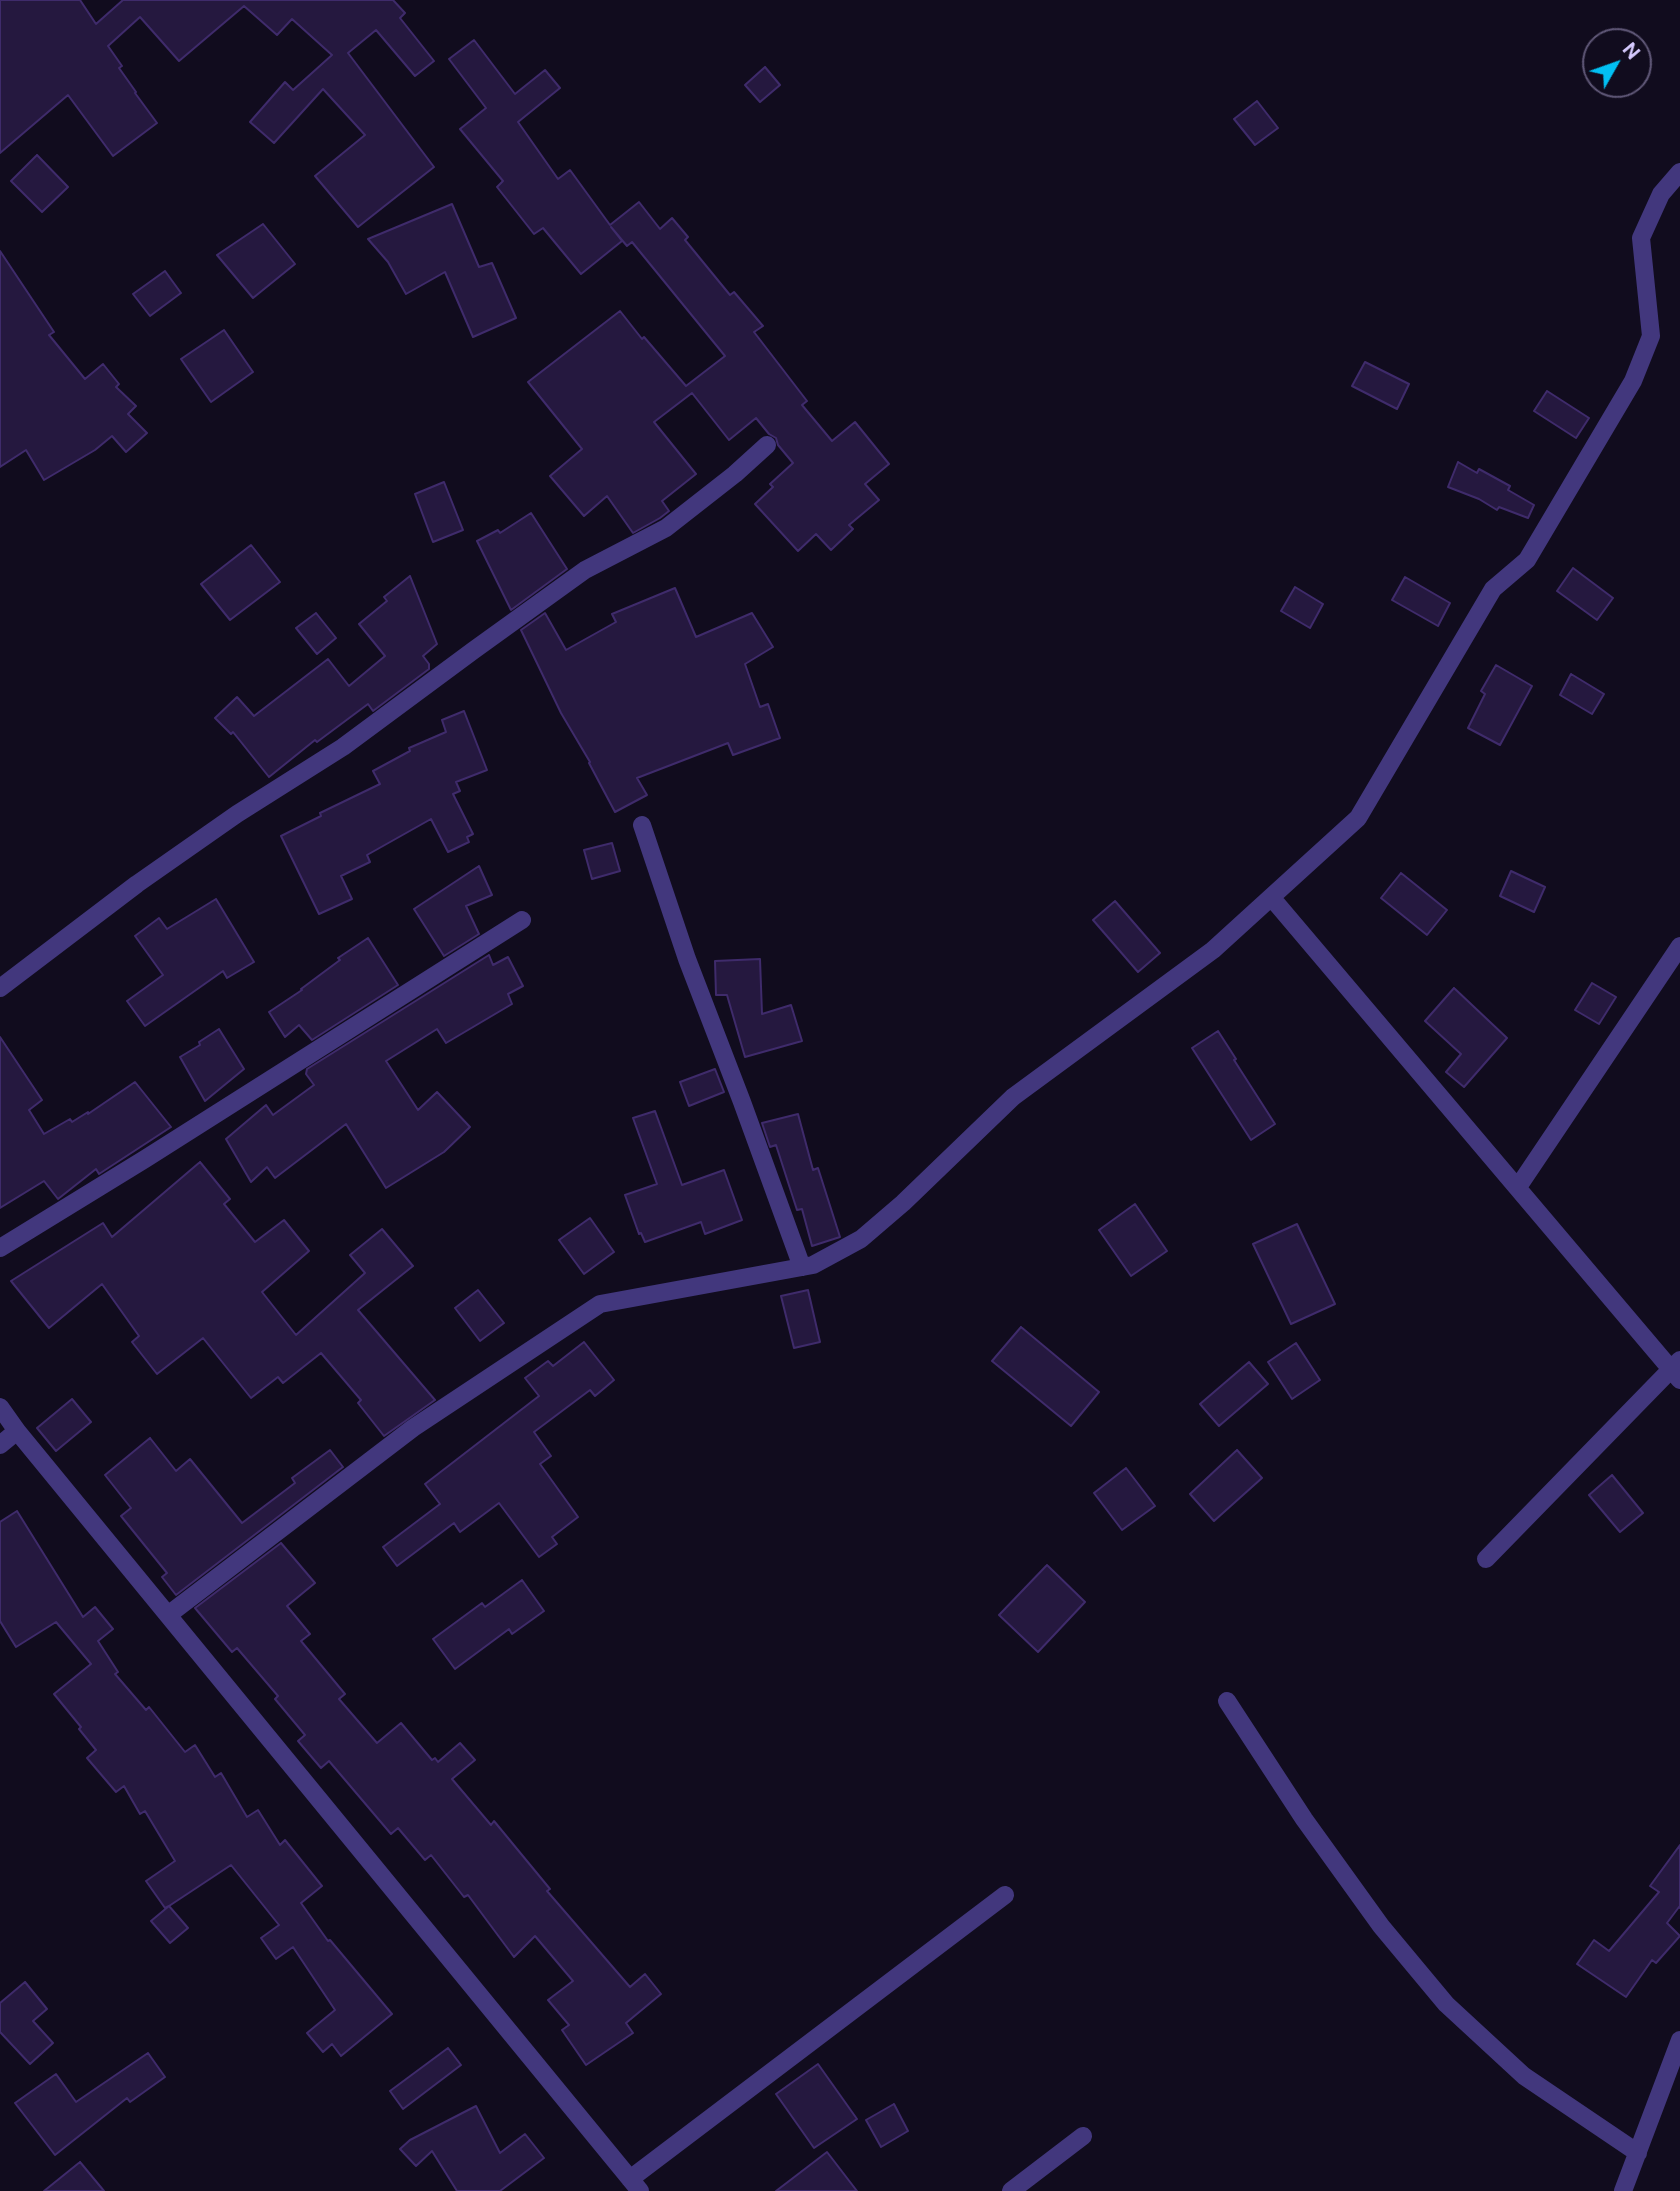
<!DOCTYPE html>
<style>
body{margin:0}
#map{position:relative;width:1680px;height:2191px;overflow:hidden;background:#110c1e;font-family:"Public Sans",sans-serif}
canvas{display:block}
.north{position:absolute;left:1582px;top:28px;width:70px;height:70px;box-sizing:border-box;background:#110c1e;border:2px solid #605878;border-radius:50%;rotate:50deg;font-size:19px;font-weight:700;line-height:28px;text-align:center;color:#d6caff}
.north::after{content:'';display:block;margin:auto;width:24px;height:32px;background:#02c0f3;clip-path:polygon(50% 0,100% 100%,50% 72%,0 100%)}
</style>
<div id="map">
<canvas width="1680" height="2191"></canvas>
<div class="north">N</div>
</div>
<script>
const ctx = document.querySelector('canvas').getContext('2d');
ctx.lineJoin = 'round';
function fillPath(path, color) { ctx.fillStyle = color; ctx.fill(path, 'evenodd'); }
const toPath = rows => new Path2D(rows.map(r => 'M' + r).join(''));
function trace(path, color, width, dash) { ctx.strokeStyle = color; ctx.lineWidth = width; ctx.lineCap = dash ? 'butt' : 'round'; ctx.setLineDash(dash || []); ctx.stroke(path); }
const building = toPath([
 [0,0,80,0,96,24,123,0,393,0,405,13,400,18,434,61,415,76,376,30,348,53,434,167,358,227,315,176,365,135,323,89,274,143,250,122,285,82,293,90,332,55,292,19,277,35,244,6,179,61,140,17,108,46,122,66,119,68,136,92,135,93,157,123,113,156,68,95,0,153,0,0],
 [474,40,515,94,545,70,560,88,518,122,558,179,570,170,610,225,639,202,660,229,672,218,688,237,685,240,730,295,734,292,763,326,754,332,807,401,802,405,832,441,855,422,889,464,865,484,879,500,849,525,853,529,831,550,816,534,798,551,755,504,773,487,770,484,793,463,778,445,776,438,769,434,756,418,729,440,692,393,654,422,696,474,662,501,669,511,660,518,633,533,607,496,584,516,550,476,582,449,528,382,620,311,642,339,644,337,686,386,725,356,632,242,627,246,611,227,622,241,581,274,543,228,534,234,497,187,503,181,460,129,486,108,449,59,474,40],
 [765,67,780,85,760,102,745,85,765,67],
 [1257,101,1278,128,1255,145,1234,119,1257,101],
 [37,155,68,187,42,212,11,181,37,155],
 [452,204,479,267,492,263,516,318,473,337,445,272,406,294,388,262,368,239,452,204],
 [263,224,295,264,253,298,217,255,263,224],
 [0,251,54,332,49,335,85,379,103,364,119,384,116,387,136,406,128,414,147,433,126,452,112,436,95,450,44,480,26,450,0,467,0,251],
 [165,271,181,293,150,316,133,294,165,271],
 [224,330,253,372,211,402,181,359,224,330],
 [1365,362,1409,384,1397,409,1352,386,1365,362],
 [1547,391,1589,418,1576,438,1534,411,1547,391],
 [1458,462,1477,473,1479,469,1510,486,1508,490,1534,505,1528,518,1499,507,1497,510,1479,499,1448,487,1458,462],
 [444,482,463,530,433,542,415,494,444,482],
 [531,513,567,569,511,610,477,541,498,530,500,533,531,513],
 [251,545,280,582,230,620,201,584,251,545],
 [1573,568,1613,598,1597,620,1557,591,1573,568],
 [410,576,437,644,423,656,429,664,429,669,373,711,368,704,317,742,315,740,269,777,233,732,231,734,215,718,237,697,254,716,328,659,349,686,385,656,359,624,387,601,384,597,410,576],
 [1405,577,1450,603,1438,626,1392,600,1405,577],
 [1295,587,1323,604,1310,628,1281,611,1295,587],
 [675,588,696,637,752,613,773,647,745,664,760,707,768,704,780,738,733,755,728,743,637,778,647,795,615,812,589,763,590,762,561,713,521,630,545,613,566,650,616,622,612,614,675,588],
 [316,613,336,638,317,654,296,628,316,613],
 [1496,665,1532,686,1500,745,1468,728,1485,694,1481,691,1496,665],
 [1571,674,1604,694,1592,714,1560,695,1571,674],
 [464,711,487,770,456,782,460,791,453,794,473,834,467,837,469,842,448,852,431,819,367,855,370,862,341,876,352,899,319,914,281,836,321,816,320,813,380,784,373,771,410,751,409,748,446,732,442,720,464,711],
 [612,843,620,871,592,879,584,850,612,843],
 [479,866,492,895,466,906,479,934,444,956,414,909,479,866],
 [1511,871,1545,887,1534,912,1500,896,1511,871],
 [1401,873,1447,910,1427,935,1381,898,1401,873],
 [216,899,254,962,227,978,223,971,145,1026,127,1001,163,975,135,936,159,918,167,929,216,899],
 [1115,901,1160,953,1138,972,1093,920,1115,901],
 [368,938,398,985,312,1040,299,1025,285,1037,269,1012,302,990,301,989,340,960,338,958,368,938],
 [489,955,493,965,508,957,523,986,508,994,512,1004,446,1043,437,1029,386,1061,418,1110,437,1092,470,1127,444,1152,386,1188,346,1124,275,1178,267,1167,251,1182,226,1139,266,1105,273,1115,314,1085,306,1074,307,1069,489,955],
 [760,959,762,1014,791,1005,802,1041,745,1057,727,995,716,995,715,961,760,959],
 [1592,983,1616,997,1599,1024,1575,1010,1592,983],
 [1454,988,1507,1038,1464,1087,1446,1072,1461,1054,1425,1021,1454,988],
 [219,1029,244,1069,205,1101,180,1057,200,1045,199,1042,219,1029],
 [1218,1031,1236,1059,1234,1060,1275,1124,1251,1140,1192,1048,1218,1031],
 [0,1037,42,1100,29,1110,44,1134,70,1119,72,1122,88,1112,88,1114,135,1082,171,1127,99,1174,96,1169,58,1199,44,1181,0,1208,0,1037],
 [715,1069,724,1092,689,1106,680,1082,715,1069],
 [655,1111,682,1185,724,1170,742,1220,705,1234,701,1222,645,1242,641,1233,639,1234,625,1195,657,1184,633,1118,655,1111],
 [798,1114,813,1170,818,1168,840,1237,812,1246,802,1209,797,1210,776,1145,770,1147,762,1123,798,1114],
 [200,1162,230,1199,224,1204,255,1242,284,1220,309,1251,262,1292,296,1335,365,1273,350,1255,382,1229,413,1266,358,1310,435,1400,384,1436,358,1403,361,1400,321,1353,283,1383,278,1377,251,1398,203,1338,157,1374,132,1342,139,1336,102,1284,49,1328,11,1281,103,1223,112,1237,200,1162],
 [1135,1204,1167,1251,1131,1276,1099,1230,1135,1204],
 [590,1218,614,1252,584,1274,559,1240,590,1218],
 [1297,1224,1335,1304,1291,1324,1253,1244,1297,1224],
 [478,1290,504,1323,480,1341,455,1308,478,1290],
 [808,1290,820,1342,794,1348,781,1296,808,1290],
 [1021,1327,1099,1392,1071,1426,992,1361,1021,1327],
 [584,1342,614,1380,595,1396,590,1390,534,1432,551,1456,540,1464,578,1517,552,1537,557,1544,539,1557,499,1503,460,1532,454,1523,397,1566,383,1547,440,1504,425,1484,539,1396,525,1378,548,1361,553,1366,584,1342],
 [1296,1343,1320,1380,1292,1399,1268,1362,1296,1343],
 [1249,1362,1268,1384,1219,1426,1200,1404,1249,1362],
 [72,1399,91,1422,56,1451,37,1428,72,1399],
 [150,1438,176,1471,190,1459,242,1523,295,1483,292,1478,330,1450,343,1467,176,1595,162,1577,167,1573,121,1516,131,1508,105,1475,150,1438],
 [1237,1450,1262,1478,1214,1521,1190,1494,1237,1450],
 [1126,1468,1155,1506,1122,1530,1094,1493,1126,1468],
 [1612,1475,1643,1513,1620,1532,1589,1495,1612,1475],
 [17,1511,83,1617,95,1607,113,1629,98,1641,118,1672,115,1674,146,1710,149,1707,185,1752,195,1745,215,1777,221,1773,247,1817,258,1810,280,1845,285,1840,322,1886,301,1903,328,1941,330,1940,392,2014,341,2056,332,2044,323,2052,307,2033,335,2010,293,1947,276,1959,261,1938,279,1925,231,1865,169,1906,188,1928,170,1943,151,1921,169,1906,165,1908,146,1881,175,1861,145,1811,140,1814,124,1786,116,1792,87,1758,96,1750,79,1729,81,1727,54,1694,91,1664,56,1622,16,1647,0,1621,0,1522,17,1511],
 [281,1543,315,1583,287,1606,310,1634,301,1641,345,1694,339,1699,377,1743,401,1723,432,1760,435,1758,438,1762,460,1743,475,1760,452,1779,491,1825,494,1821,550,1889,547,1891,630,1987,645,1974,661,1994,626,2023,633,2033,586,2065,562,2030,569,2025,548,2000,573,1981,535,1936,514,1957,468,1895,464,1897,431,1855,425,1860,398,1828,391,1834,329,1761,321,1768,298,1741,305,1735,275,1699,278,1696,237,1648,232,1652,195,1608,281,1543],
 [1047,1565,1085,1602,1038,1652,999,1615,1047,1565],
 [522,1580,544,1611,512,1634,509,1629,455,1669,433,1639,482,1603,485,1607,522,1580],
 [1680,1845,1680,1908,1679,1907,1667,1923,1680,1936,1656,1963,1652,1960,1626,1997,1577,1964,1594,1940,1609,1951,1659,1892,1650,1886,1680,1845],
 [25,1982,47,2009,33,2021,53,2043,30,2064,0,2032,0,2003,25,1982],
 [448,2048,461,2065,403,2109,390,2091,448,2048],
 [148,2053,165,2077,130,2102,127,2098,55,2155,15,2103,56,2074,76,2102,148,2053],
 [818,2064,857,2119,814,2148,776,2094,818,2064],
 [894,2104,908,2131,881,2147,866,2120,894,2104],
 [476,2106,500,2153,525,2134,544,2158,500,2191,457,2191,432,2151,416,2166,400,2149,410,2140,476,2106],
 [827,2152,857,2191,776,2191,827,2152],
 [80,2162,104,2191,44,2191,80,2162]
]);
const minor = toPath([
 [642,825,687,959,742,1102,802,1267],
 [1271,897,1680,1380],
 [0,988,137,884,237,814,343,747,474,650,585,570,666,528,735,474,767,445],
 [1518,1187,1680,946],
 [0,1248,145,1159,522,920],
 [0,1407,17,1431,640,2191],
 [0,1445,17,1431],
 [1486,1559,1680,1360],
 [168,1615,413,1428,600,1304,813,1265,861,1239,903,1203,1013,1097,1213,950,1358,818,1493,589,1527,560,1633,381,1651,336,1641,238,1661,194,1680,172],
 [1227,1701,1304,1819,1381,1926,1446,2004,1524,2076,1638,2153],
 [630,2179,1005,1895],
 [1011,2191,1083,2136],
 [1623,2191,1680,2040]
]);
fillPath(building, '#25183f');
trace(building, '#3f2b6b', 2);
trace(minor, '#42377d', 18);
</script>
